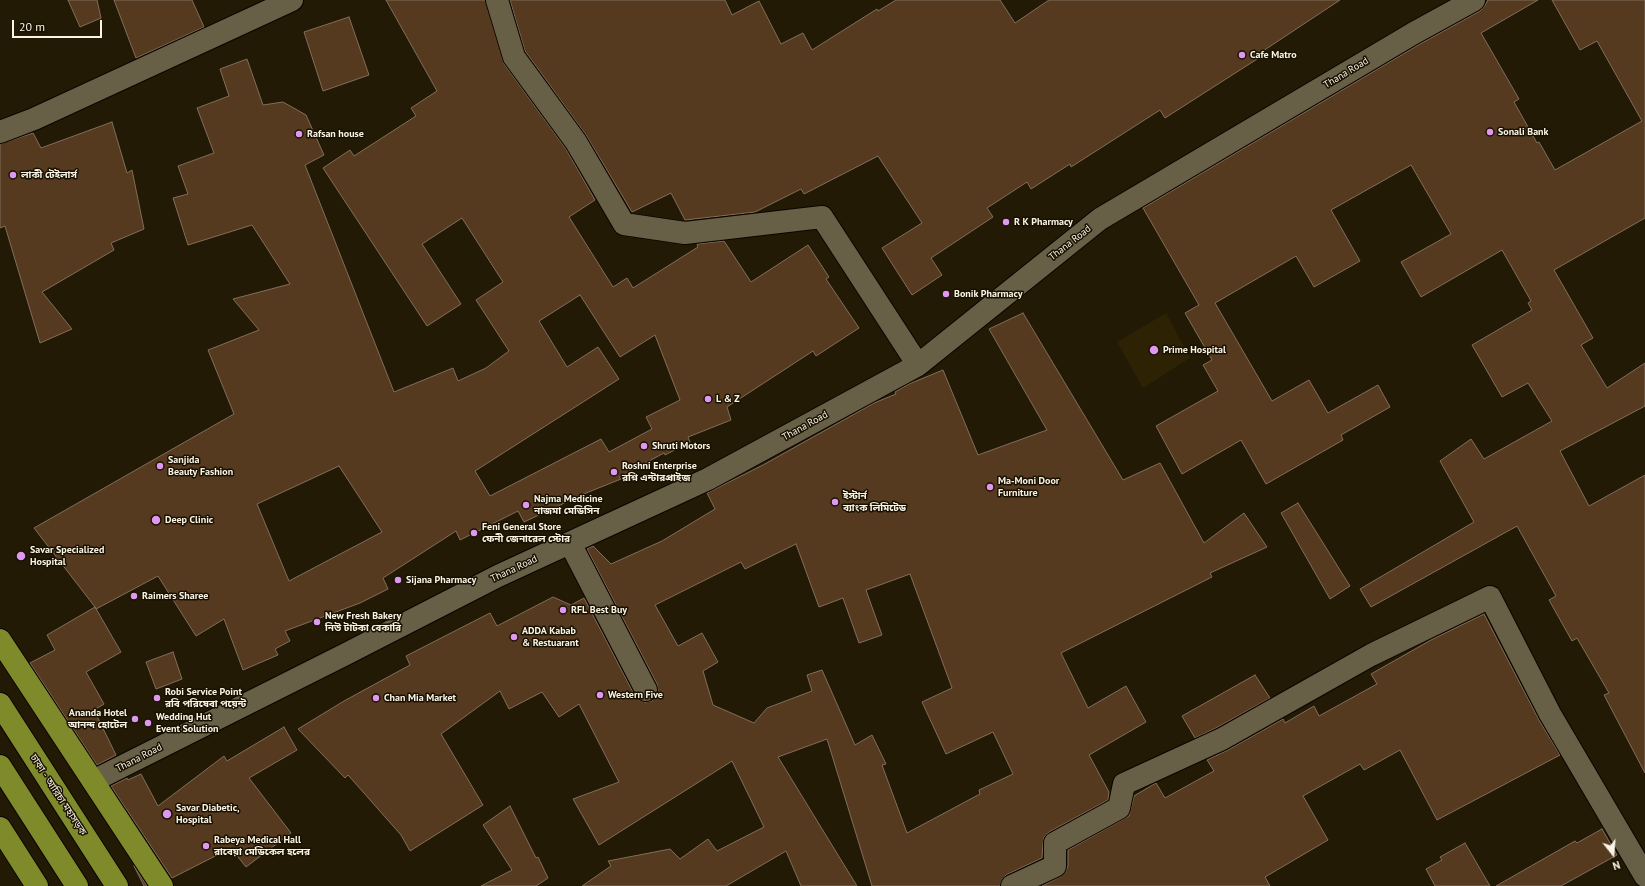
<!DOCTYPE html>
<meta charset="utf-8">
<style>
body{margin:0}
#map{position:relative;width:1645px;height:886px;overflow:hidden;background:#221a04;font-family:"PT Sans",sans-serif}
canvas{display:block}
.north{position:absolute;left:1593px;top:834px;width:40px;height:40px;-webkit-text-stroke:3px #191100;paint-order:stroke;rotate:163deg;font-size:11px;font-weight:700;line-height:16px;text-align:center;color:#f9f4e6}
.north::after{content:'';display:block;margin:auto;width:14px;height:18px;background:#f9f4e6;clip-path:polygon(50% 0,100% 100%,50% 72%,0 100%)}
.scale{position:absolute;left:12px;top:20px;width:90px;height:18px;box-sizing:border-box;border:2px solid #f9f4e6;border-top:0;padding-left:5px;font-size:12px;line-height:14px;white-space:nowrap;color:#f9f4e6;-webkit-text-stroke:3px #191100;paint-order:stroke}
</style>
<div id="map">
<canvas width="1645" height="886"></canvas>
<div class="north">N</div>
<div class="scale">20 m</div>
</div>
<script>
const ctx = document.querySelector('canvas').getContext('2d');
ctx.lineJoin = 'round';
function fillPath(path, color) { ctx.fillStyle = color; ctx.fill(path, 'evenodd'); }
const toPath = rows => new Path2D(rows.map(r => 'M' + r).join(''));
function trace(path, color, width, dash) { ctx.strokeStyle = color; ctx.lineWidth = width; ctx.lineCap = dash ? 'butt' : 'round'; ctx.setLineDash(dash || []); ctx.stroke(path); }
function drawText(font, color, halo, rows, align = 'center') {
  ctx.font = font + ' "PT Sans","Noto Sans Bengali",sans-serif'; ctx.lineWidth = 3; ctx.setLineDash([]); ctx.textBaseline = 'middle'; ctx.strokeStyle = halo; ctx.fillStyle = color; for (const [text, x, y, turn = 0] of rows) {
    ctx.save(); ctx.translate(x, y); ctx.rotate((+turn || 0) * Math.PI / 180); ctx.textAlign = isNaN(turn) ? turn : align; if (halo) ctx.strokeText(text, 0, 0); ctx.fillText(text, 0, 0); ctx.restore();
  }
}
const built = toPath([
 [1166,313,1190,358,1143,388,1117,342]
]);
const building = toPath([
 [68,0,97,0,101,18,80,27,68,0],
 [114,0,192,0,204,27,136,58,114,0],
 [386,0,485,0,504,64,566,149,595,200,569,217,613,287,627,278,633,288,698,247,697,244,724,241,751,282,808,245,829,277,826,279,859,328,816,356,813,351,727,407,731,420,688,437,690,442,665,455,664,453,619,477,621,479,586,493,524,522,518,511,460,540,456,531,383,578,388,589,360,603,285,631,290,641,275,649,278,655,243,670,224,619,196,636,158,576,96,609,95,607,121,652,86,672,104,704,94,710,116,755,97,765,30,663,55,650,47,635,95,607,34,528,234,414,208,350,259,330,233,299,290,284,252,225,188,245,173,198,188,194,178,166,214,153,197,108,229,96,220,69,247,59,263,105,283,102,306,115,324,155,305,165,394,392,453,368,458,381,486,368,509,351,476,300,503,282,462,218,422,244,461,304,427,326,323,168,350,150,354,156,416,116,411,108,437,91,386,0],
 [580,295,620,357,655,335,680,400,646,417,652,429,609,452,601,439,490,496,475,471,619,379,598,347,567,367,539,321,580,295],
 [339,466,382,532,289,581,257,504,339,466],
 [510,0,725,0,732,15,759,1,781,44,803,33,812,50,877,9,878,11,896,0,1000,0,1015,23,1049,0,1340,0,1263,51,1265,54,1165,118,1160,110,1071,167,1070,164,1031,189,1027,182,987,208,993,217,931,258,942,275,912,295,882,248,922,223,878,156,804,194,801,189,755,212,685,220,671,193,632,212,586,135,525,51,510,0],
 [1488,0,1538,0,1481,33,1519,99,1514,102,1537,143,1539,142,1555,170,1642,121,1597,41,1580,50,1552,0,1645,0,1645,218,1554,270,1593,338,1581,345,1607,388,1645,363,1645,406,1560,451,1589,506,1645,475,1645,773,1604,695,1609,693,1577,638,1572,641,1549,600,1556,596,1517,526,1371,607,1360,589,1474,522,1440,461,1471,439,1484,459,1552,421,1528,383,1502,397,1472,345,1532,310,1528,303,1531,301,1502,250,1421,297,1401,262,1451,234,1411,165,1331,210,1360,261,1314,287,1296,256,1215,303,1272,401,1309,380,1328,413,1378,385,1390,407,1341,435,1343,440,1266,484,1241,440,1182,474,1156,426,1218,391,1203,365,1212,360,1185,313,1199,305,1143,208,1420,44,1480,11,1484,7,1488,0],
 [349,17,369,75,323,91,304,32,349,17],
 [112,122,127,173,132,170,144,229,111,243,114,250,42,292,72,329,40,343,5,226,0,228,0,144,33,133,41,148,112,122],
 [1023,313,1123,480,1160,463,1204,543,1244,513,1267,547,1210,573,1212,577,1061,653,1088,708,1126,686,1146,722,1089,755,1109,792,1108,800,1049,832,1044,837,1043,843,1042,858,1006,875,1002,879,1000,886,872,886,827,739,778,757,857,886,801,886,786,851,726,886,582,886,611,866,608,861,670,849,680,859,708,839,717,851,764,827,732,761,599,845,573,799,619,782,579,704,559,717,542,692,509,709,500,691,441,734,483,805,410,851,401,835,348,775,345,778,298,729,344,701,410,665,406,656,490,613,497,626,553,597,571,605,584,598,635,696,639,700,645,702,652,701,656,697,658,691,657,684,587,549,593,546,611,564,662,541,715,509,707,493,763,465,874,403,896,394,895,392,909,384,943,370,978,455,1047,430,989,329,1023,313],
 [796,544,819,607,843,598,859,643,882,635,866,590,910,574,952,688,922,702,946,754,993,732,1013,774,979,790,980,794,907,833,882,765,886,764,872,735,855,745,822,670,807,675,812,691,767,708,754,723,713,705,703,671,718,662,702,633,678,646,655,605,741,562,745,569,796,544],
 [1298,503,1350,586,1330,599,1281,513,1298,503],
 [1484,614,1539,720,1560,755,1437,820,1400,750,1364,770,1360,764,1303,796,1328,840,1265,877,1270,886,1042,886,1060,877,1065,873,1068,866,1068,850,1129,816,1134,796,1156,783,1165,798,1214,771,1207,760,1228,750,1283,719,1285,723,1314,706,1319,716,1377,684,1371,674,1431,640,1484,614],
 [173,652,182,679,156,689,146,662,173,652],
 [1255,675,1270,698,1216,728,1195,738,1182,716,1255,675],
 [284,727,297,750,249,778,291,833,246,867,231,848,172,878,111,786,127,778,128,780,141,774,158,806,224,756,227,761,284,727],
 [510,806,536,858,538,857,548,878,536,886,481,886,512,870,483,825,510,806],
 [1602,829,1617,855,1561,886,1496,886,1575,841,1577,843,1602,829],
 [1465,843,1490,886,1435,886,1426,869,1442,860,1440,857,1465,843],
 [134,866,147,886,144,886,134,866]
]);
const minor = toPath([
 [497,0,514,57,576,142,624,224,685,233,822,217,918,365],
 [0,132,34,119,292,0],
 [570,543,646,690],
 [93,781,344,655,498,576,708,479,918,365,1100,219,1414,33,1474,0],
 [1012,886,1055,866,1055,843,1119,808,1124,784,1222,739,1371,655,1490,597,1550,714,1645,876]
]);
const highway = toPath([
 [0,640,162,886],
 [0,704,117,886],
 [0,766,77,886],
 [0,828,37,886]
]);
const markers = [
 [1242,55,4,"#df98f1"],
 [1490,132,4,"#df98f1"],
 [299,134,4,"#df98f1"],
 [13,175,4,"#df98f1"],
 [1006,222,4,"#df98f1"],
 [946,294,4,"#df98f1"],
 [1154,350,5,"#df98f1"],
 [708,399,4,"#df98f1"],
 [644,446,4,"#df98f1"],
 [160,466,4,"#df98f1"],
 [614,472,4,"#df98f1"],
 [990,487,4,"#df98f1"],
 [835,502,4,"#df98f1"],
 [526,505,4,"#df98f1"],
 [156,520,5,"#df98f1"],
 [474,533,4,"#df98f1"],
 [21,556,5,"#df98f1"],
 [398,580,4,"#df98f1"],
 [134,596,4,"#df98f1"],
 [563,610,4,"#df98f1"],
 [317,622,4,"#df98f1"],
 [514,637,4,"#df98f1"],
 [600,695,4,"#df98f1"],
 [157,698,4,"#df98f1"],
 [376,698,4,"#df98f1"],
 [135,719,4,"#df98f1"],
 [148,723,4,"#df98f1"],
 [167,814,5,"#df98f1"],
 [206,846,4,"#df98f1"]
];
const poiNames = [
 ["Cafe Matro",1250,55],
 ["Sonali Bank",1498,132],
 ["Rafsan house",307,134],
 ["লাকী টেইলার্স",21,175],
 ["R K Pharmacy",1014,222],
 ["Bonik Pharmacy",954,294],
 ["Prime Hospital",1163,350],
 ["L & Z",716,399],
 ["Shruti Motors",652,446],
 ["Sanjida",168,460],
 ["Beauty Fashion",168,472],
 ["Roshni Enterprise",622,466],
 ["রশ্নি এন্টারপ্রাইজ",622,478],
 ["Ma-Moni Door",998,481],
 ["Furniture",998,493],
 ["ইস্টার্ন",843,496],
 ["ব্যাংক লিমিটেড",843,508],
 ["Najma Medicine",534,499],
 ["নাজমা মেডিসিন",534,511],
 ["Deep Clinic",165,520],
 ["Feni General Store",482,527],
 ["ফেনী জেনারেল স্টোর",482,539],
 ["Savar Specialized",30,550],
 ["Hospital",30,562],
 ["Sijana Pharmacy",406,580],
 ["Raimers Sharee",142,596],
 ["RFL Best Buy",571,610],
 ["New Fresh Bakery",325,616],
 ["নিউ টাটকা বেকারি",325,628],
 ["ADDA Kabab",522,631],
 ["& Restuarant",522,643],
 ["Robi Service Point",165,692],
 ["রবি পরিষেবা পয়েন্ট",165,704],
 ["Western Five",608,695],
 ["Chan Mia Market",384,698],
 ["Ananda Hotel",127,713,"right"],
 ["আনন্দ হোটেল",127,725,"right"],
 ["Wedding Hut",156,717],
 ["Event Solution",156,729],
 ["Savar Diabetic,",176,808],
 ["Hospital",176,820],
 ["Rabeya Medical Hall",214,840],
 ["রাবেয়া মেডিকেল হলের",214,852]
];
const streetNames = [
 ["Thana Road",1346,73,-31],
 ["Thana Road",1070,243,-38],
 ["Thana Road",805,426,-29],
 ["Thana Road",514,569,-25],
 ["Thana Road",139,758,-27],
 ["ঢাকা - আরিচা মহাসড়ক",58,795,57]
];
fillPath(built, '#2d2304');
fillPath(building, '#553a20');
trace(building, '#826e5b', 1);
trace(minor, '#0b0500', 24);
trace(highway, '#0b0500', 24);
trace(minor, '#685f47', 22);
trace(highway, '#7f8a2a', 22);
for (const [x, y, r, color] of markers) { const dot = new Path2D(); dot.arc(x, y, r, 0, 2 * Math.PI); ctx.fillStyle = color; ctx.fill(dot); trace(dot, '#191100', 1.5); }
drawText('bold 10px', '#f9f4e6', '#191100', poiNames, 'left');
drawText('10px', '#f9f4e6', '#191100', streetNames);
</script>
